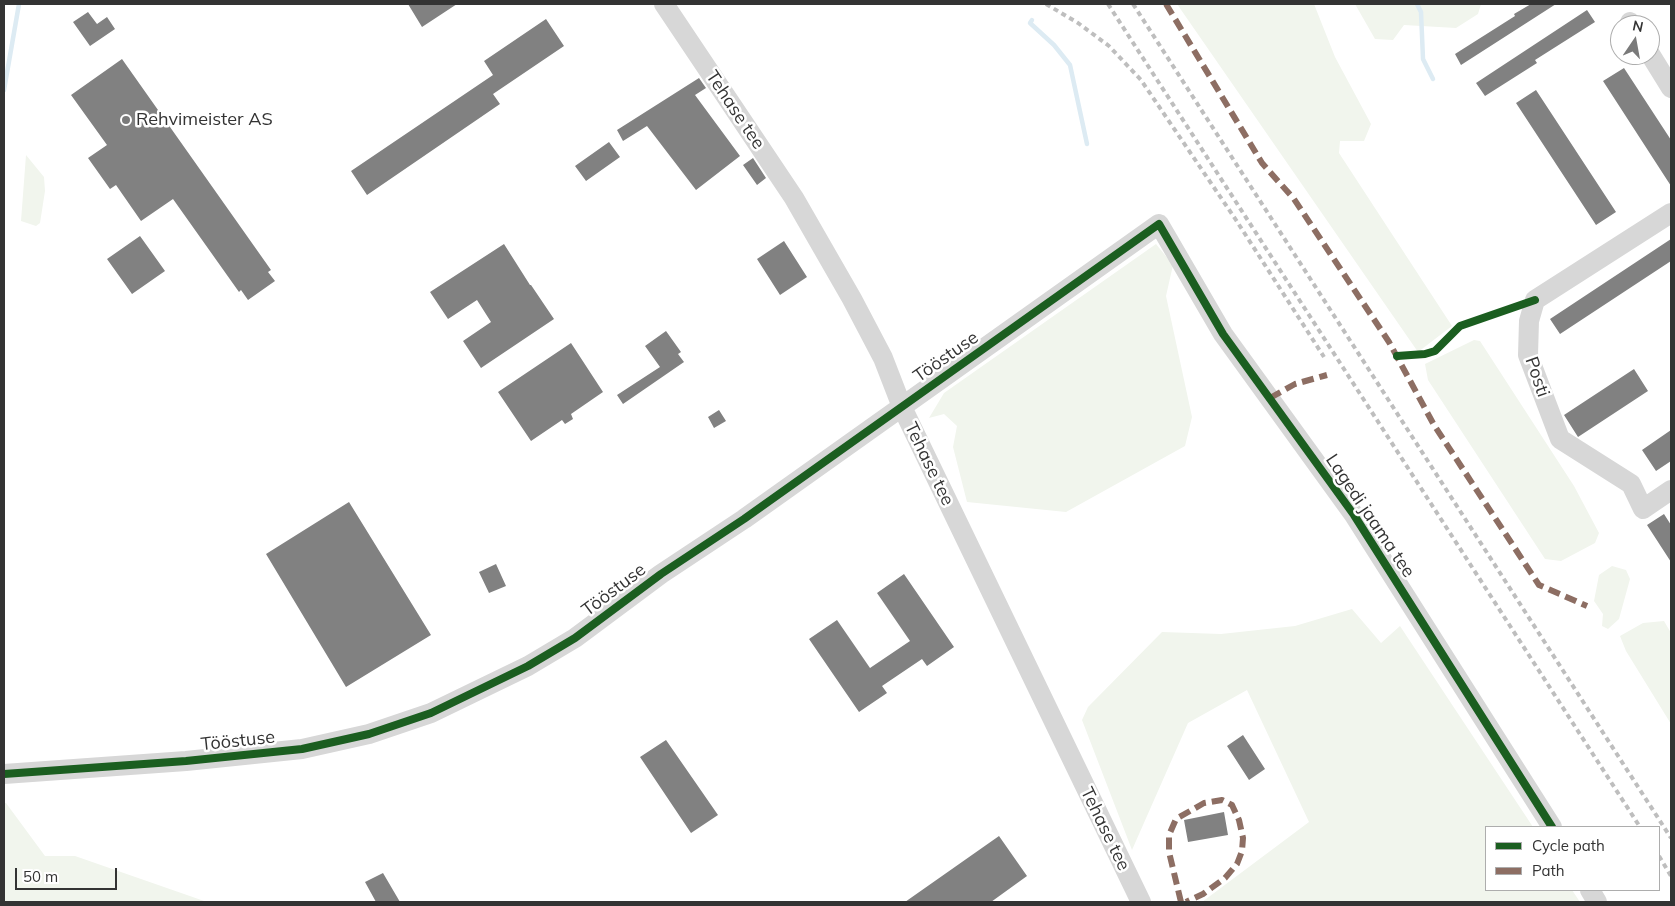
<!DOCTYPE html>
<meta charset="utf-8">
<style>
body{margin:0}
#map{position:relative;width:1675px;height:906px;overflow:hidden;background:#fff;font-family:Mulish,sans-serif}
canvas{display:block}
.frame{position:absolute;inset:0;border:5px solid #333;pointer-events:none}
.legend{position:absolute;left:1485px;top:826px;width:175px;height:65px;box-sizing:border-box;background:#fff;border:1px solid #adadad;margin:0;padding:6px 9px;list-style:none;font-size:15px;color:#333}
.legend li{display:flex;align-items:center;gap:10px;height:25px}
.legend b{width:25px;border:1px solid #adadad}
.north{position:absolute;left:1610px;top:15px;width:50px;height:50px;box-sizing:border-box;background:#fff;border:1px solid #adadad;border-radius:50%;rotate:12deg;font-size:14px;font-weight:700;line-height:20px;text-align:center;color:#333}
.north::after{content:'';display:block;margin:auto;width:18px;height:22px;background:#7a7a7a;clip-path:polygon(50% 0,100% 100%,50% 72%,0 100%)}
.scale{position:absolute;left:15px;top:868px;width:102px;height:22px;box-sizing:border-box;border:2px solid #333;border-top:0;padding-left:6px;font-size:15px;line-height:18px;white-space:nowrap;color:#333;-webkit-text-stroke:4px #fff;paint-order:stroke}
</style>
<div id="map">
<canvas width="1675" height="906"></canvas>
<div class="frame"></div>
<ul class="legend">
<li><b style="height:6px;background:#1b5e20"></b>Cycle path</li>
<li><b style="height:6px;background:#8d6e63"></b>Path</li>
</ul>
<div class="north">N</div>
<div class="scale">50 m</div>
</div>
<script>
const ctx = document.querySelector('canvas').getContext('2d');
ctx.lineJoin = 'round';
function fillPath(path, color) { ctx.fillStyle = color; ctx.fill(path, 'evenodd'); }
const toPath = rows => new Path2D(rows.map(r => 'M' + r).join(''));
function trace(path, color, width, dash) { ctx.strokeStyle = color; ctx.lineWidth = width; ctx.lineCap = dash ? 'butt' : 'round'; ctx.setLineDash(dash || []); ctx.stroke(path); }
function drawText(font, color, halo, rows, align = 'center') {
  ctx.font = font + ' Mulish,sans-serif'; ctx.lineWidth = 5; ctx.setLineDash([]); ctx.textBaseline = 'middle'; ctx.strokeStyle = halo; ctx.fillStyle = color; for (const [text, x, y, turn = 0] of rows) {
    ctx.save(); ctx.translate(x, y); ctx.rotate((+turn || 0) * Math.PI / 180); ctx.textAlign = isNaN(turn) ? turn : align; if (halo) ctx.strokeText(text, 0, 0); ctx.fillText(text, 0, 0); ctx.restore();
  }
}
const green = toPath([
 [1177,4,1314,4,1335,57,1371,124,1364,141,1340,141,1339,153,1452,326,1418,352],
 [1355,4,1481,4,1478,14,1456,28,1404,25,1393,40,1375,39],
 [26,155,44,177,45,191,40,223,36,226,21,221],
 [1156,244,1173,265,1166,296,1192,417,1185,446,1066,512,967,502,953,447,957,426,944,414,929,418,944,393],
 [1474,340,1480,341,1574,486,1599,533,1595,543,1561,561,1545,559,1428,380,1425,364],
 [1612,566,1626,570,1630,579,1619,619,1608,629,1602,626,1603,614,1594,601,1599,575],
 [1352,609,1381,643,1400,626,1533,827,1486,827,1486,890,1572,890,1580,902,1202,902,1309,822,1247,690,1188,723,1132,850,1082,720,1088,707,1162,632,1221,634,1295,626],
 [1664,621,1671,633,1671,724,1626,651,1620,636,1643,623],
 [4,803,6,803,45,856,75,856,207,902,4,902]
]);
const stream = toPath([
 [1417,4,1421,12,1423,59,1433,79],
 [1032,20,1030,23,1054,45,1070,65,1087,144],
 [4,90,19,4]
]);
const building = toPath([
 [408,4,457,4,422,27],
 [1531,4,1556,4,1461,65,1455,54,1515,16,1514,14],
 [1587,10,1595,22,1535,60,1537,63,1485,96,1476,83],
 [88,12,97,24,107,17,115,29,90,46,73,22],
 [546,19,564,46,493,94,500,104,367,195,351,171,493,75,484,61],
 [122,59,271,270,268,272,275,281,248,300,241,290,239,292,173,199,141,221,116,185,110,189,88,158,107,145,71,95],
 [1624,68,1671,140,1671,186,1603,81],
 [699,78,706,88,695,95,740,156,696,190,647,126,623,141,617,130],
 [1536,90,1616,212,1596,225,1516,103],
 [609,142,620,157,586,181,575,166],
 [753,158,766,178,757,185,743,165],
 [140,236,165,271,132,294,107,259],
 [1671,239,1671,261,1560,334,1550,319],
 [784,241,807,277,780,295,757,259],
 [504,244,530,285,531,285,554,319,481,368,463,341,491,322,477,300,448,319,430,292],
 [666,331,681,352,678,354,684,362,623,404,617,395,660,367,645,346],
 [571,343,603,392,571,414,573,419,565,424,562,420,531,441,498,392],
 [1634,369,1648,391,1578,437,1564,415],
 [719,410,726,421,714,428,708,417],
 [1671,430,1671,461,1656,471,1642,450],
 [349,502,431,635,346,687,266,554],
 [1664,514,1671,525,1671,562,1647,525],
 [496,564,506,586,489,593,479,572],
 [904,574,954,647,927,666,922,659,882,686,887,693,859,712,809,639,837,620,870,668,910,641,877,593],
 [1243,735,1265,769,1249,780,1227,746],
 [666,740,718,815,691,833,640,757],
 [1224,812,1228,835,1188,842,1184,820],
 [999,836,1027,876,991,902,905,902],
 [383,873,400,902,376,902,365,882]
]);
const minor = toPath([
 [664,4,794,198,852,299,883,358,902,407,1141,902],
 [1630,22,1632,25],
 [1650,54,1671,88],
 [1671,213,1535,300,1529,321,1528,355,1560,439,1631,484,1643,509,1671,490],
 [4,774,186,761,302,749,369,734,431,713,528,666,575,638,661,574,744,519,1159,224,1223,334,1354,515,1552,827],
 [1590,890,1597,902]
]);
const rail = toPath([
 [1046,4,1078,23,1109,46,1141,80,1236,220,1324,357],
 [1108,4,1640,827],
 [1133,4,1671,838],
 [1659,856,1671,876]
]);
const quiet = toPath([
 [1166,4,1262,163,1294,199,1389,342,1434,425,1539,585,1587,606],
 [1270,398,1295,384,1327,375],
 [1181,902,1169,852,1169,835,1176,819,1204,803,1222,800,1232,805,1239,820,1243,838,1242,851,1237,864,1225,878,1203,894,1186,902]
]);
const cycleway = toPath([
 [1397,356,1425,354,1435,351,1460,326,1535,300],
 [4,774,186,761,302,749,369,734,431,713,528,666,575,638,661,574,744,519,1159,224,1223,334,1354,515,1552,827]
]);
const markers = [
 [126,120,5,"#7a7a7a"]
];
const streetNames = [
 ["Tehase tee",735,110,56],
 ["Tööstuse",946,357,-35],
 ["Posti",1537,377,71],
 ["Tehase tee",929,464,64],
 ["Lagedi jaama tee",1370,516,56],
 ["Tööstuse",614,590,-37],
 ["Tööstuse",238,741,-6],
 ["Tehase tee",1105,829,64]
];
const poiNames = [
 ["Rehvimeister AS",136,120]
];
fillPath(green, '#f1f5ed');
trace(stream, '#ddebf3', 4.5);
fillPath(building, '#818181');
trace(minor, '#d7d7d7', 20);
trace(rail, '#bebebe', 4, [5, 4]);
trace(quiet, '#8d6e63', 6, [12, 6]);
trace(cycleway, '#1b5e20', 8);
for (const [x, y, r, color] of markers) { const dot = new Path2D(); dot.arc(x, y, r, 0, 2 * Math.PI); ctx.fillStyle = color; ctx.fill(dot); trace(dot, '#fff', 2); }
drawText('18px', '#333', '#fff', streetNames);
drawText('18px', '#333', '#fff', poiNames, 'left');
</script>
